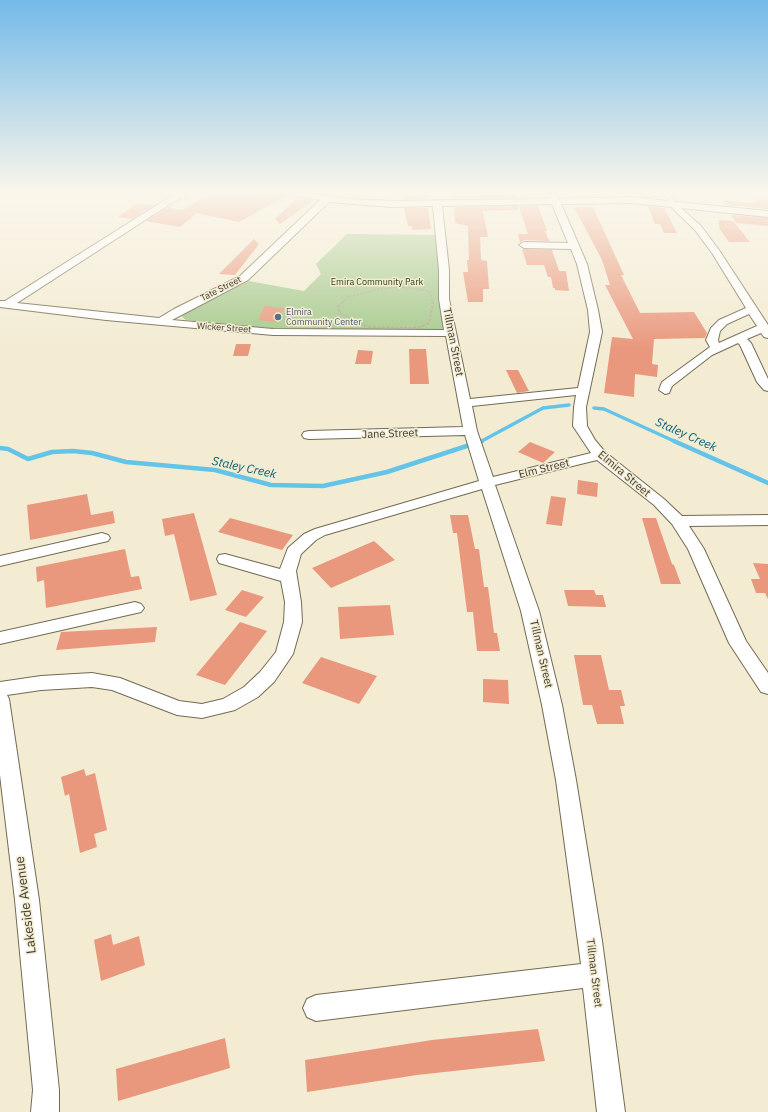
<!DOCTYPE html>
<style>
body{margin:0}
canvas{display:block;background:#f3ecd3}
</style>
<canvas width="768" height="1112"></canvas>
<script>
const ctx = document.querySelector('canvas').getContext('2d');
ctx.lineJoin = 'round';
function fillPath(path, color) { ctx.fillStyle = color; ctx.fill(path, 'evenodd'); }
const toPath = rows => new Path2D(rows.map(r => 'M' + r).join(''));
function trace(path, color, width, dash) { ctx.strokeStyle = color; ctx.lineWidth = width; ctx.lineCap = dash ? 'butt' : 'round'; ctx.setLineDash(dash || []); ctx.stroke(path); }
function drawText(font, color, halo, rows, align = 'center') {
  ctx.font = font + ' "IBM Plex Sans",sans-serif'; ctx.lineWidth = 3; ctx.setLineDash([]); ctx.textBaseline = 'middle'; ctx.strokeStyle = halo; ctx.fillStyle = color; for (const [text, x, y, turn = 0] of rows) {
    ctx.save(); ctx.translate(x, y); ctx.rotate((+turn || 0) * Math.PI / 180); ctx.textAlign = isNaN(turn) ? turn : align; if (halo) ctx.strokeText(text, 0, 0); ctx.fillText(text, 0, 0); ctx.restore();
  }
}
const green = toPath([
 [347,234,438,235,445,327,439,331,300,330,226,325,186,320,182,317,184,313,249,281,304,291,321,274,316,264]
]);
const streamFar1 = toPath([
 [594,408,604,409,676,442],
 [480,442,543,408,569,405]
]);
const stream = toPath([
 [674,441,768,483],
 [0,448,8,449,28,459,52,452,73,451,92,453,126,462,215,470,271,485,323,486,387,472,482,441]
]);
const building = toPath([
 [212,193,284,193,287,195,239,222,197,213,180,227,146,221,168,207,183,210],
 [403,195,426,195,427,199,404,199],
 [479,195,516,195,516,198,453,199,453,196,480,196],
 [298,197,314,200,280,224,275,219],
 [756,199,768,200,768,209,726,205,723,200,755,203],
 [138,203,154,205,132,219,118,217],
 [518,206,518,210,483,211,488,237,480,237,481,260,487,261,489,289,483,289,483,302,468,302,463,272,468,272,467,260,469,260,468,226,455,223,454,207],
 [519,206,538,206,547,231,545,231,549,241,524,240,520,243,518,234,528,234],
 [648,206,664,208,677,233,664,233,660,224,655,224],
 [574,207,593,207,624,275,621,275,640,313,694,312,707,333,705,338,654,339,652,364,658,365,657,377,635,374,634,397,604,393,612,337,633,339,605,285,610,285,602,260],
 [404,208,428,208,431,229,412,230,412,226,408,226],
 [731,215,768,218,768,226,736,223],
 [719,220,733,221,750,242,729,242,719,228],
 [254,239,259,244,235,275,219,274],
 [522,249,552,250,559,271,566,271,569,291,555,290,555,288,553,288,551,277,548,277,544,265,527,265],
 [265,306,285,308,276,322,258,320],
 [236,344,251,344,248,356,233,356],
 [409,349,426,349,429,384,410,384],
 [358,350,373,351,371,364,355,364],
 [506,370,518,370,529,391,517,393],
 [530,442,555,452,543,463,518,452],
 [578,480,598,483,597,497,577,494],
 [87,494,91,515,113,511,115,523,30,540,27,505],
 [551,496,566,498,562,526,546,524],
 [194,513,217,595,190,601,174,534,165,536,162,519],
 [450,515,468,515,475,549,479,549,484,587,488,587,494,633,497,633,500,651,477,651,473,612,467,612,457,533,453,533],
 [230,518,293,535,282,550,218,532],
 [642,518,656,518,672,564,674,565,681,584,661,584],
 [374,541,395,560,331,588,312,568],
 [125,549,131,577,139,576,142,589,46,608,44,580,37,582,36,567],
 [753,563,768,564,768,599,765,593,756,593,751,579,760,579],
 [242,590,264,597,246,617,225,610],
 [564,590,594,590,596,595,603,595,606,607,568,606],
 [390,605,394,635,340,639,338,607],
 [240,622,267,631,225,685,196,675],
 [157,627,155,642,56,650,61,632],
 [574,655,601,655,609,690,621,690,625,706,620,706,624,724,597,724,592,705,583,705],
 [321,657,377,676,359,704,302,683],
 [483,679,508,680,509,704,483,702],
 [84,769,86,776,95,773,107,830,94,834,97,847,80,853,69,794,65,796,61,777],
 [111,934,113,945,139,936,145,965,101,981,94,940],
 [538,1029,545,1061,417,1075,307,1092,305,1060,432,1040],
 [225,1038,230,1068,118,1101,116,1069]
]);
const pathFar1 = toPath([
 [342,303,348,297,379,289,399,287,425,290,430,293,433,303]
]);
const path = toPath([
 [343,302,338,307,340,313,368,327,411,328,421,327,429,323,433,302]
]);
const minor = toPath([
 [176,193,187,193,17,303,159,318,174,309,240,276,320,200,285,193,309,193,348,199,391,201,550,199,548,193,556,193,559,199,633,197,667,201,671,198,676,202,768,211,768,217,681,208,701,226,719,250,768,325,768,338,764,337,761,333,747,339,751,343,768,379,768,391,764,390,757,382,740,345,738,343,712,355,672,386,669,393,665,394,659,390,662,382,710,347,706,340,711,328,719,320,746,308,712,253,695,230,671,207,633,203,561,204,587,264,598,310,602,332,586,407,587,426,595,440,605,452,664,499,682,516,768,515,768,525,689,526,704,549,746,641,768,673,768,694,761,692,729,643,688,549,672,524,654,505,597,460,495,485,539,611,562,705,576,780,602,941,625,1112,597,1112,583,988,316,1021,307,1017,303,1008,307,999,316,995,581,964,556,780,542,705,521,611,482,489,325,535,316,540,301,554,296,571,301,602,302,622,293,654,274,682,258,697,235,710,202,718,177,715,112,690,92,687,41,690,7,695,9,699,39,900,59,1090,59,1112,31,1112,33,1090,15,900,0,775,0,682,41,676,92,673,120,678,179,701,202,704,223,699,244,687,260,672,276,652,284,622,285,602,281,581,219,563,217,559,219,555,225,554,280,569,288,548,304,534,315,529,479,481,465,435,309,439,304,438,302,435,304,432,309,431,463,427,446,336,273,335,106,320,0,307,0,301,5,301,176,193],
 [329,202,391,207,433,206,439,270,439,299,444,330,273,329,172,320,248,280,329,202],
 [552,204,568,243,524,242,519,245,524,248,571,249,577,264,588,310,590,332,578,388,470,399,449,299,449,270,442,206,552,204],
 [749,314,757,326,719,343,718,340,720,331,727,324,749,314],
 [576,395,574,407,573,426,591,453,493,477,477,431,472,406,576,395],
 [102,533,108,535,110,538,108,541,0,566,0,556,102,533],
 [135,602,141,604,144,608,141,612,0,644,0,632,135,602]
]);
const markers = [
 [278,317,4,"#5c6f8a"]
];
const farParknames = [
 ["Emira Community Park",377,282]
];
const farStreetnames = [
 ["Tate Street",221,289,-27],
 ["Wicker Street",224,328,4]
];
const farServicenames = [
 ["Elmira",286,312],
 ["Community Center",286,322]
];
const streetNames = [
 ["Tillman Street",453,342,79],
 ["Jane Street",390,434,-2],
 ["Elm Street",544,469,-14],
 ["Elmira Street",624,474,40],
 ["Tillman Street",541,654,77],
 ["Tillman Street",594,973,83]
];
const waterNames = [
 ["Staley Creek",686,435,24],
 ["Staley Creek",244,468,12]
];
const nearStreetnames = [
 ["Lakeside Avenue",26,905,-97]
];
fillPath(green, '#a5c98c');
trace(streamFar1, '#63c4e8', 3.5);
trace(stream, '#63c4e8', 4.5);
fillPath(building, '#e9987d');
trace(minor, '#716b54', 2);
trace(pathFar1, '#b1ac98', 1.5, [2.5, 1]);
trace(path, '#b1ac98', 2, [3, 1.5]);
fillPath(minor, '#fff');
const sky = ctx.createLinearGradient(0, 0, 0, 349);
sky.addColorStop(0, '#73bae8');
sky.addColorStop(0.55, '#faf6eb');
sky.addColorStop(1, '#faf6eb00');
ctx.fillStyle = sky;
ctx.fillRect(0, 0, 768, 349);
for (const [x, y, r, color] of markers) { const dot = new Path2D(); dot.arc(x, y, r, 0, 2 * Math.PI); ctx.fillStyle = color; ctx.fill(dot); trace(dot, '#f3ecd3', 1.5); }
drawText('9px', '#294312', '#f3ecd3', farParknames);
drawText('9px', '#3e3b31', '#f3ecd3', farStreetnames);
drawText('9px', '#4e5e75', '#f3ecd3', farServicenames, 'left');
drawText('11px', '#3e3b31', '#f3ecd3', streetNames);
drawText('italic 12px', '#075b74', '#f3ecd3', waterNames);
drawText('13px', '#3e3b31', '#f3ecd3', nearStreetnames);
</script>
